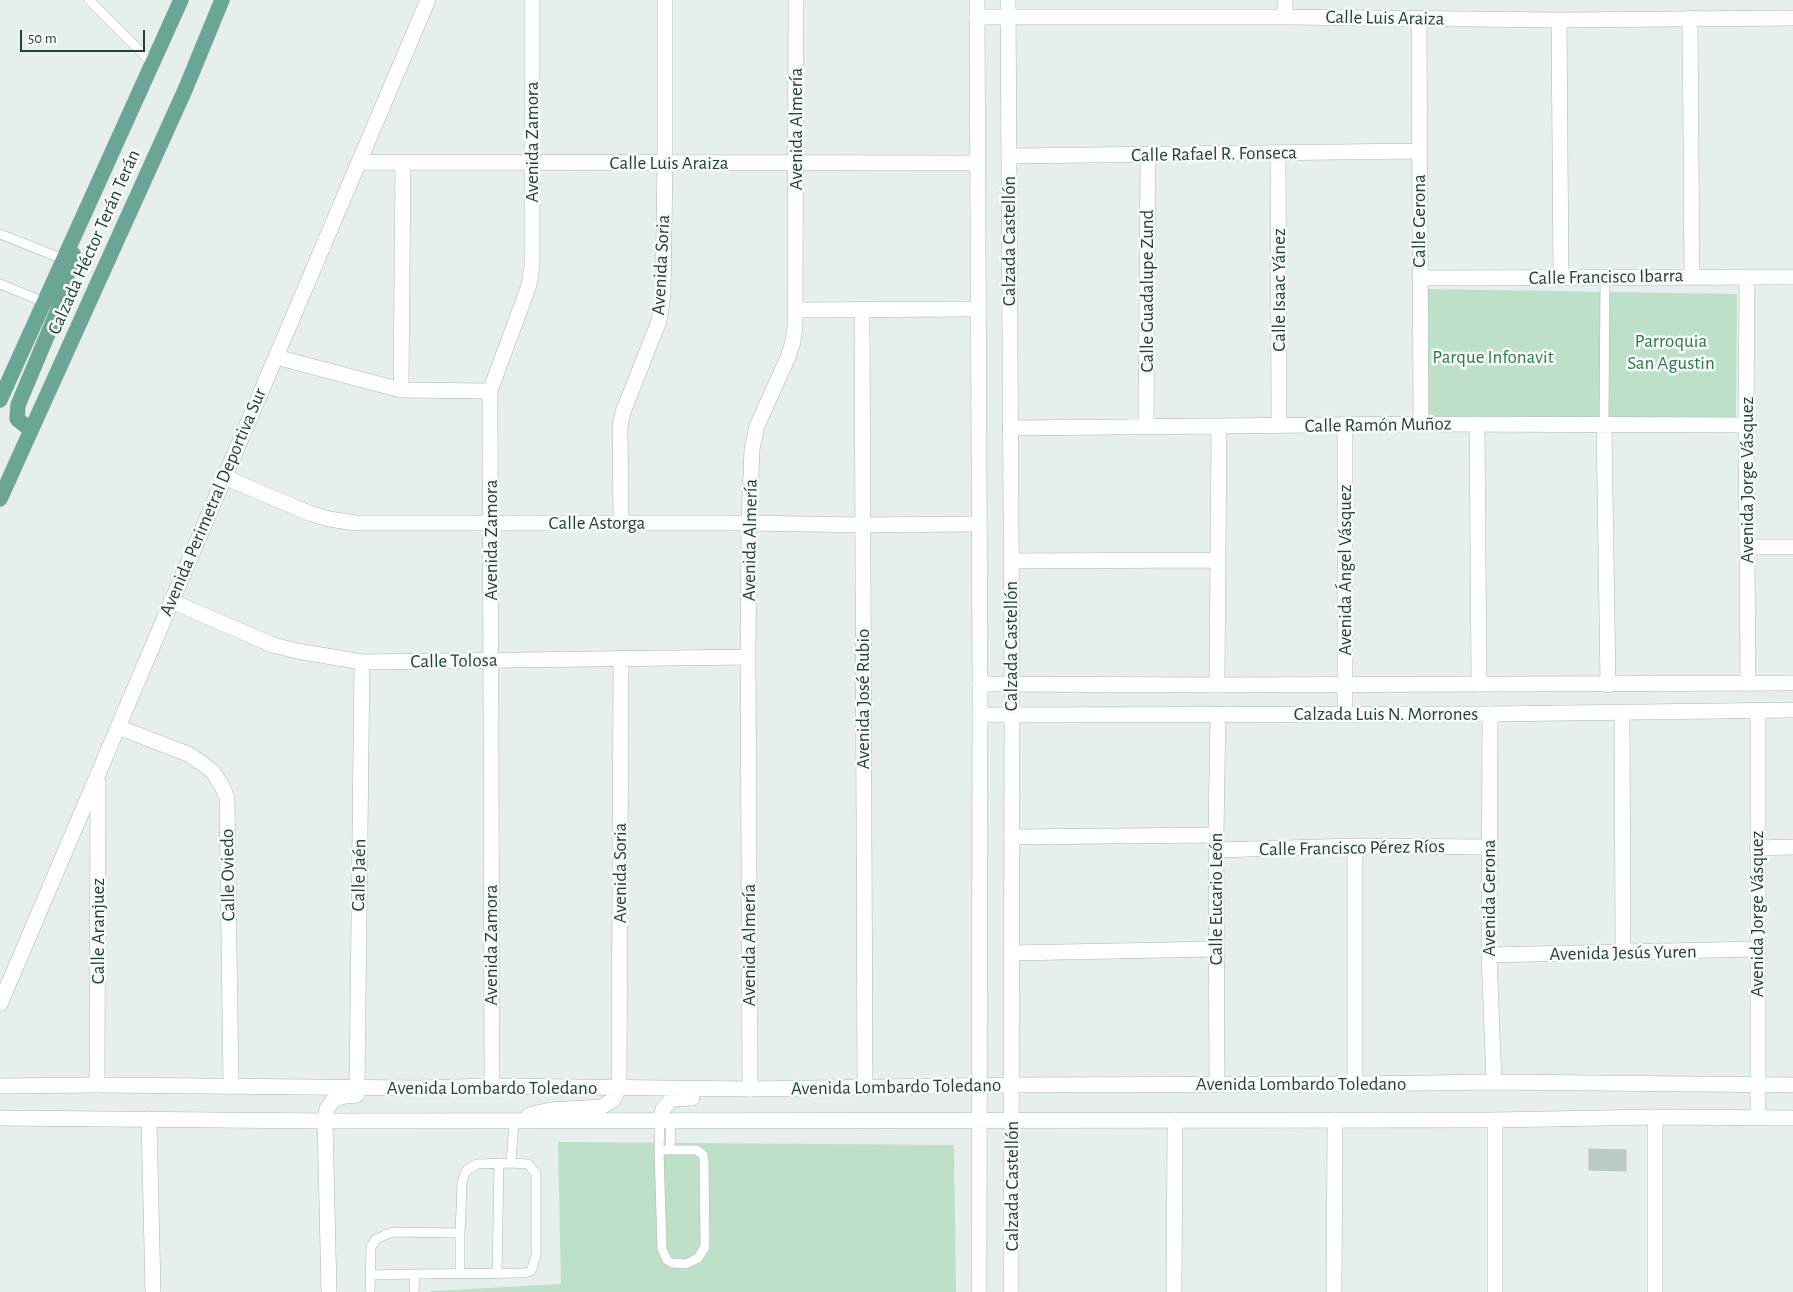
<!DOCTYPE html>
<meta charset="utf-8">
<style>
body{margin:0}
#map{position:relative;width:1793px;height:1292px;overflow:hidden;background:#e6efeb;font-family:"Alegreya Sans",sans-serif}
canvas{display:block}
.scale{position:absolute;left:20px;top:30px;width:125px;height:22px;box-sizing:border-box;border:2px solid #24423a;border-top:0;padding-left:6px;font-size:15px;line-height:18px;white-space:nowrap;color:#24423a;-webkit-text-stroke:4px #f7fbf9;paint-order:stroke}
</style>
<div id="map">
<canvas width="1793" height="1292"></canvas>
<div class="scale">50 m</div>
</div>
<script>
const ctx = document.querySelector('canvas').getContext('2d');
ctx.lineJoin = 'round';
function fillPath(path, color) { ctx.fillStyle = color; ctx.fill(path, 'evenodd'); }
const toPath = rows => new Path2D(rows.map(r => 'M' + r).join(''));
function trace(path, color, width, dash) { ctx.strokeStyle = color; ctx.lineWidth = width; ctx.lineCap = dash ? 'butt' : 'round'; ctx.setLineDash(dash || []); ctx.stroke(path); }
function drawText(font, color, halo, rows, align = 'center') {
  ctx.font = font + ' "Alegreya Sans",sans-serif'; ctx.lineWidth = 5; ctx.setLineDash([]); ctx.textBaseline = 'middle'; ctx.strokeStyle = halo; ctx.fillStyle = color; for (const [text, x, y, turn = 0] of rows) {
    ctx.save(); ctx.translate(x, y); ctx.rotate((+turn || 0) * Math.PI / 180); ctx.textAlign = isNaN(turn) ? turn : align; if (halo) ctx.strokeText(text, 0, 0); ctx.fillText(text, 0, 0); ctx.restore();
  }
}
const green = toPath([
 [1425,289,1737,294,1736,420,1428,423],
 [558,1142,954,1145,956,1292,431,1292,431,1291,561,1284]
]);
const building = toPath([
 [1589,1149,1626,1150,1626,1171,1589,1170,1589,1149]
]);
const service = toPath([
 [89,0,153,64],
 [0,234,63,259],
 [0,284,44,302],
 [1604,424,1605,277],
 [670,1149,671,1121],
 [659,1150,697,1150,703,1155,704,1159,705,1247,698,1258,686,1264,672,1263,667,1260,662,1249,659,1150,660,1121],
 [460,1274,460,1233],
 [497,1274,499,1163],
 [370,1275,415,1274],
 [370,1292,371,1247,376,1239,392,1232,460,1233,462,1183,465,1173,468,1169,477,1164,511,1163,514,1121],
 [414,1292,415,1274,524,1273,531,1271,536,1256,536,1173,528,1164,511,1163]
]);
const minor = toPath([
 [1419,18,1421,424],
 [1690,18,1692,277],
 [1559,20,1561,278],
 [1278,153,1279,426],
 [1010,156,1419,151],
 [360,162,977,163],
 [1747,277,1746,425,1748,683],
 [1420,278,1793,277],
 [862,309,865,1088],
 [796,310,977,309],
 [276,357,401,390,490,391],
 [401,390,403,162],
 [1477,424,1479,684],
 [1604,424,1608,685],
 [1345,425,1345,714],
 [1146,427,1148,155],
 [1010,428,1421,424,1746,425],
 [224,477,309,513,329,519,356,523,749,523,862,525,978,524],
 [621,523,620,426,623,412,659,321,663,295,665,163,665,0],
 [1747,547,1793,547],
 [1011,561,1217,560],
 [171,601,273,645,297,651,362,662,748,657],
 [1217,685,1219,426],
 [1758,710,1758,1118],
 [1622,713,1623,953],
 [1490,714,1489,955,1494,1082],
 [118,727,188,754,203,764,213,772,222,786,227,798,231,1087],
 [1012,837,1216,835],
 [1355,846,1355,1084],
 [1757,848,1793,847],
 [1216,850,1355,846,1489,847],
 [1012,953,1216,949],
 [1489,955,1757,949],
 [0,1004,428,0],
 [1217,1084,1216,835,1218,714],
 [97,1085,98,782],
 [492,1086,490,391,524,299,529,285,532,266,532,0],
 [357,1088,362,662],
 [619,1088,621,658],
 [750,1089,748,657,749,523,752,449,757,426,788,357,793,342,795,326,796,0],
 [149,1119,153,1292],
 [1495,1120,1495,1292],
 [325,1121,329,1292],
 [1174,1292,1175,1120],
 [1334,1292,1335,1120],
 [1655,1292,1655,1117]
]);
const tertiary = toPath([
 [1285,0,1285,17],
 [977,17,1285,17,1559,20,1793,18],
 [980,684,1217,685,1793,683],
 [980,715,1490,714,1793,710]
]);
const secondary = toPath([
 [977,0,980,684,979,1292],
 [1008,0,1012,684,1011,1292],
 [0,1086,97,1085,417,1088,492,1086,750,1089,1012,1085,1355,1084,1494,1082,1793,1085],
 [529,1115,550,1110,601,1107,613,1100,619,1088],
 [0,1118,325,1121,1495,1120,1655,1117,1793,1118],
 [325,1121,327,1109,333,1100,345,1096,357,1095],
 [660,1121,663,1109,672,1099,692,1098]
]);
const primary = toPath([
 [0,400,181,0],
 [31,430,17,419,18,405,58,310,73,254],
 [0,499,185,90,222,0]
]);
const streetNames = [
 ["Calle Luis Araiza",1385,18,1],
 ["Avenida Almería",796,129,-90],
 ["Avenida Zamora",532,142,-90],
 ["Calle Rafael R. Fonseca",1214,154,-1],
 ["Calle Luis Araiza",669,163],
 ["Calle Gerona",1419,221,-90],
 ["Calzada Castellón",1009,241,-90],
 ["Calzada Héctor Terán Terán",94,242,-66],
 ["Avenida Soria",661,265,-87],
 ["Calle Francisco Ibarra",1606,277,-1],
 ["Calle Isaac Yánez",1279,290,-90],
 ["Calle Guadalupe Zund",1147,291,-90],
 ["Calle Ramón Muñoz",1378,425,-1],
 ["Avenida Jorge Vásquez",1747,480,-90],
 ["Avenida Perimetral Deportiva Sur",213,502,-67],
 ["Calle Astorga",597,523],
 ["Avenida Zamora",491,540,-90],
 ["Avenida Almería",750,540,-89],
 ["Avenida Ángel Vásquez",1345,570,-90],
 ["Calzada Castellón",1011,646,-90],
 ["Calle Tolosa",454,661,-1],
 ["Avenida José Rubio",863,699,-90],
 ["Calzada Luis N. Morrones",1386,714],
 ["Calle Francisco Pérez Ríos",1352,848,-1],
 ["Avenida Soria",620,873,-90],
 ["Calle Oviedo",228,875,-91],
 ["Calle Jaén",359,875,-89],
 ["Avenida Gerona",1489,898,-90],
 ["Calle Eucario León",1216,899,-90],
 ["Avenida Jorge Vásquez",1757,914,-90],
 ["Calle Aranjuez",98,931,-90],
 ["Avenida Zamora",491,945,-90],
 ["Avenida Almería",749,945,-90],
 ["Avenida Jesús Yuren",1623,953,-1],
 ["Avenida Lombardo Toledano",1301,1084],
 ["Avenida Lombardo Toledano",896,1087,-1],
 ["Avenida Lombardo Toledano",492,1088],
 ["Calzada Castellón",1012,1186,-90]
];
const parkNames = [
 ["Parroquia",1671,341],
 ["San Agustin",1671,363],
 ["Parque Infonavit",1493,357]
];
fillPath(green, '#bfe0c8');
fillPath(building, '#bbcac4');
trace(building, '#b8c9c2', 1);
trace(service, '#a8b8b2', 10);
trace(minor, '#a8b8b2', 16);
trace(tertiary, '#a8b8b2', 16);
trace(secondary, '#a4bbb3', 16);
trace(primary, '#c2cac8', 16);
trace(service, '#fff', 9);
trace(minor, '#fff', 15);
trace(tertiary, '#fff', 15);
trace(secondary, '#fff', 15);
trace(primary, '#6aa596', 15);
drawText('19px', '#24423a', '#f7fbf9', streetNames);
drawText('19px', '#2d7a4b', '#f7fbf9', parkNames);
</script>
